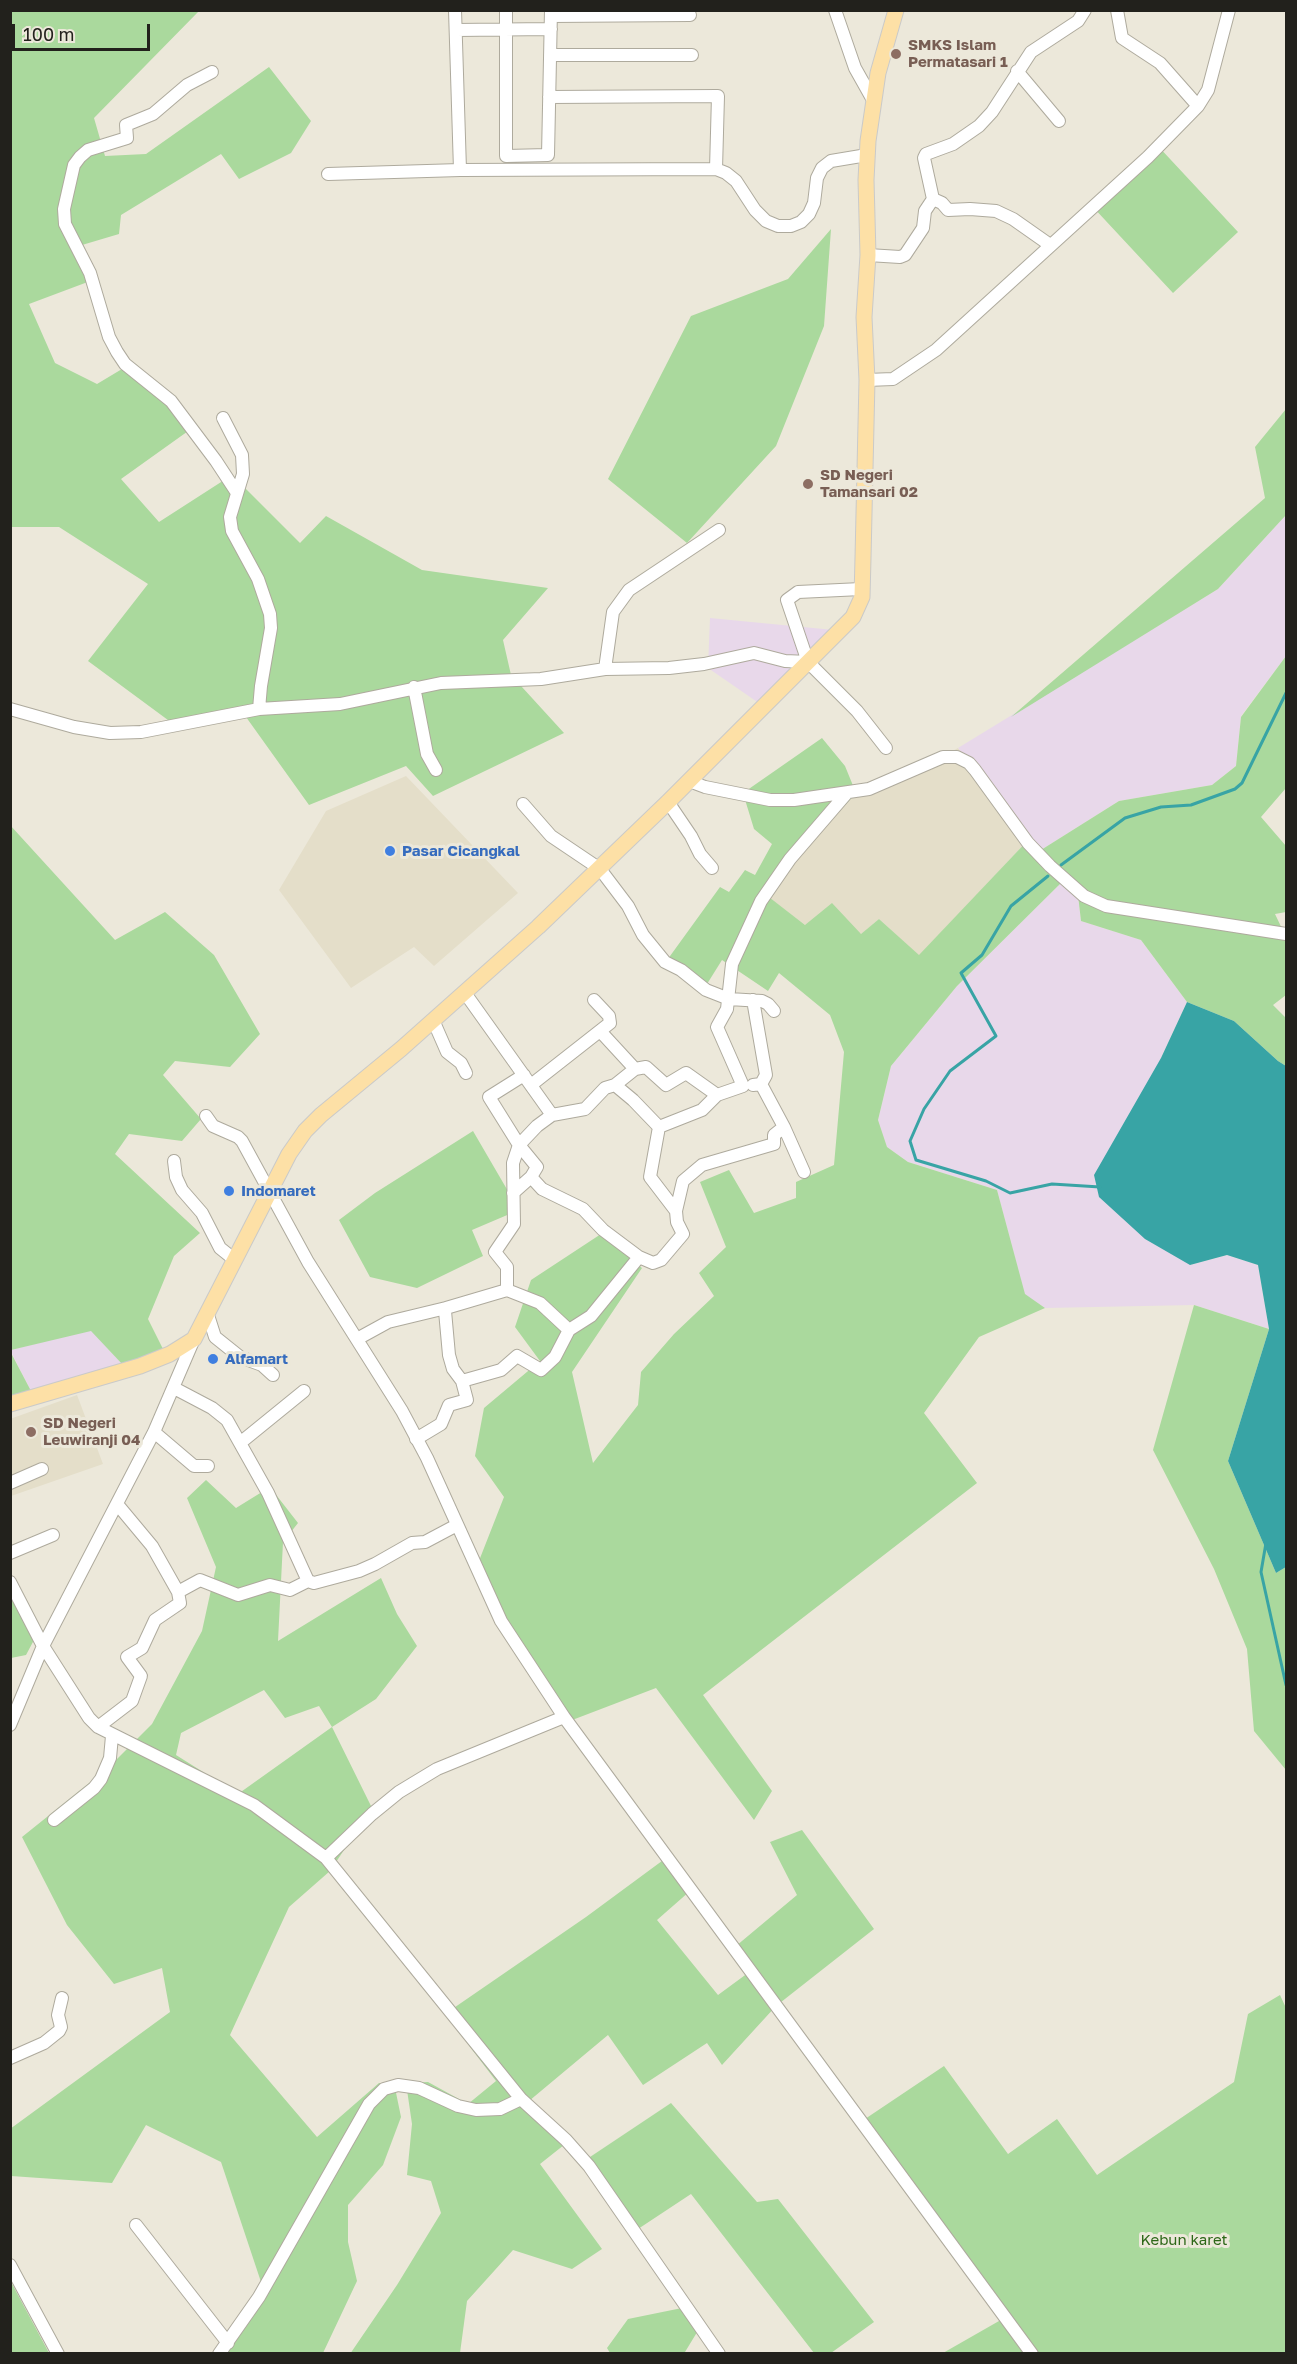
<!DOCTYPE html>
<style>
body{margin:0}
#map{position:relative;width:1297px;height:2364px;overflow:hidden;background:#ece8da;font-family:"Golos Text",sans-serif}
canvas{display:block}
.frame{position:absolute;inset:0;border:12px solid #22211c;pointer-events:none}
.scale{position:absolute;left:12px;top:24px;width:138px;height:27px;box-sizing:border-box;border:3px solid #22211c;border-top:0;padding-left:8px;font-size:18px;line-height:21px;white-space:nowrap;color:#22211c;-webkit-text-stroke:4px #ece8da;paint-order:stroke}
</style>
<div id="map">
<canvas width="1297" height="2364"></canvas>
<div class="frame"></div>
<div class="scale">100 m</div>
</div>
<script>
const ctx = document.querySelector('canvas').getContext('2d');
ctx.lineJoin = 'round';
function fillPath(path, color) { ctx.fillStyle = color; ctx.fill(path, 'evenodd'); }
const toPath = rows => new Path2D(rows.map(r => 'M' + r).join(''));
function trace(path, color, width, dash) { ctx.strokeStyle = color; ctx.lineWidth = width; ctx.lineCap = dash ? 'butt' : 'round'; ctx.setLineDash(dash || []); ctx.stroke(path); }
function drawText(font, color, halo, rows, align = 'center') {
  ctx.font = font + ' "Golos Text",sans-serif'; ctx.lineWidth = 6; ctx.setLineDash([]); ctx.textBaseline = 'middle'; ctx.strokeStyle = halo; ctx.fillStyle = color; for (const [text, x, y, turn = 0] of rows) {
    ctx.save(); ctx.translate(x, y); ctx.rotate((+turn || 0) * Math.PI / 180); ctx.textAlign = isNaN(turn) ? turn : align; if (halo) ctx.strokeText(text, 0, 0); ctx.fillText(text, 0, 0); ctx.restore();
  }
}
const built = toPath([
 [958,748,1031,837,919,956,879,919,862,934,805,925,764,894,856,793,896,783],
 [406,776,518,893,434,966,414,947,351,988,279,890,326,811],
 [77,1395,103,1464,11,1496,10,1419]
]);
const industrial = toPath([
 [1286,515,1286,656,1241,716,1236,766,1212,785,1119,801,1041,850,958,748,1218,589],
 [710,618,844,631,766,708,708,668],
 [1062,882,1078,895,1081,921,1141,940,1187,1002,1161,1058,1190,1265,1227,1255,1258,1265,1269,1329,1194,1305,1045,1308,1025,1295,997,1190,908,1162,887,1147,878,1120,891,1066,957,986],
 [91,1330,123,1365,31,1391,10,1350]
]);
const green = toPath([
 [11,11,199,11,94,118,105,156,146,154,269,67,311,121,291,153,239,179,221,154,121,215,119,234,82,245,93,280,29,304,55,363,97,384,127,366,191,429,121,479,159,522,232,475,300,543,326,516,422,570,548,588,503,640,511,675,564,733,433,796,406,766,309,805,241,710,172,723,88,661,148,584,59,527,11,527],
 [1157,145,1238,232,1173,293,1092,206],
 [831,229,824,326,776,446,687,543,608,479,691,316,788,279],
 [1286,409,1286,515,1218,589,1011,717,1265,498,1255,447],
 [1286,656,1286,788,1261,817,1286,846,1286,912,1275,914,1286,937,1286,995,1273,1005,1286,1018,1286,1066,1278,1061,1234,1021,1187,1002,1141,940,1081,921,1078,895,1062,882,957,986,891,1066,878,1120,887,1147,908,1162,997,1190,1025,1294,1045,1308,979,1337,924,1413,977,1483,703,1695,772,1791,754,1820,656,1688,567,1722,475,1571,504,1497,475,1456,484,1408,540,1361,515,1327,531,1280,601,1234,642,1268,572,1372,593,1463,638,1405,641,1372,674,1334,714,1296,699,1273,726,1247,700,1182,729,1170,754,1213,796,1198,796,1182,834,1165,844,1052,830,1015,779,973,768,991,722,960,707,984,665,963,720,887,729,892,745,870,755,875,772,844,754,829,743,793,822,738,845,766,856,793,765,894,805,925,832,903,861,934,879,919,919,955,1031,837,1041,850,1119,801,1212,785,1236,766,1241,717],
 [10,825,115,940,165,912,214,955,260,1034,230,1067,175,1061,163,1075,201,1119,182,1141,129,1134,115,1154,200,1233,174,1256,148,1319,163,1349,123,1365,91,1331,11,1350],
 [473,1131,519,1210,472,1230,483,1256,417,1288,370,1277,339,1220,375,1193],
 [1194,1305,1269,1329,1228,1461,1276,1573,1286,1567,1286,1770,1254,1731,1247,1649,1214,1569,1153,1450],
 [10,1351,31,1391,11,1397],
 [206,1480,236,1508,270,1487,298,1523,283,1542,278,1641,381,1578,397,1614,417,1646,376,1699,332,1727,372,1808,330,1871,289,1907,230,2035,317,2137,379,2083,394,2083,401,2117,383,2165,348,2205,348,2242,357,2281,323,2353,217,2353,263,2288,221,2162,146,2125,112,2183,11,2176,10,2129,170,2012,162,1968,114,1984,67,1925,22,1837,108,1768,152,1724,202,1631,216,1567,187,1498],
 [264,1690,285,1718,319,1706,332,1727,238,1794,176,1755,181,1733],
 [10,1592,34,1640,26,1655,11,1658],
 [802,1830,874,1929,776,2006,722,2065,707,2043,643,2085,608,2035,529,2101,569,2141,540,2164,602,2249,572,2269,513,2250,467,2301,460,2353,350,2354,397,2285,441,2213,431,2181,407,2175,412,2124,406,2083,428,2082,468,2104,496,2081,445,2014,586,1917,666,1858,690,1891,657,1920,718,1995,752,1970,736,1946,797,1895,770,1842],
 [1280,1995,1286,2008,1286,2353,943,2353,1006,2317,862,2121,944,2066,1008,2154,1057,2119,1097,2175,1234,2082,1248,2014],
 [671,2103,757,2202,778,2199,874,2322,831,2353,814,2353,691,2194,635,2231,587,2159],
 [11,2282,49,2353,11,2353],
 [682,2308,699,2329,685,2352,686,2353,610,2353,607,2348,628,2319]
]);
const water = toPath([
 [1187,1002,1234,1021,1278,1061,1286,1066,1286,1567,1276,1573,1228,1461,1269,1329,1258,1265,1227,1255,1190,1265,1145,1239,1099,1197,1094,1175,1161,1058]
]);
const stream = toPath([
 [1061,865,1125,818,1161,807,1191,805,1235,789,1242,783,1286,693],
 [1048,876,1011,906,982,955,961,973,996,1036,950,1071,924,1109,910,1141,916,1160,986,1181,1010,1193,1052,1184,1100,1187],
 [1266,1543,1261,1572,1286,1685]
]);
const minor = toPath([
 [455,10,460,170],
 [506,10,506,156,548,155,551,10],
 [835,10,855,68,873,100],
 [1117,10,1122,38,1160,63,1198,106],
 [551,16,690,15],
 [456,30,551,29],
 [550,55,692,55],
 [1017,71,1059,121],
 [212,72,187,85,153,114,126,125,127,138,88,150,80,157,74,165,64,209,65,224,90,273,109,337,117,352,125,364,171,401,216,461,237,493],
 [549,97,718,96,716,169],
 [328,174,460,170,716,169,726,173,736,181,755,210,766,221,778,226,791,226,801,222,809,214,814,203,817,178,822,168,831,161,867,155],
 [933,199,942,203,948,210,970,209,996,211,1013,219,1050,245],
 [868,255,900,257,905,255,923,228,925,211,933,199,924,158,926,154,953,144,979,126,992,112,1031,52,1078,21,1085,10],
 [867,380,893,379,936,350,1148,157,1198,106,1208,90,1229,10],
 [223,418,242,455,243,474,230,517,232,531,258,579,270,614,271,628,261,686,259,709],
 [861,589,798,592,787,600,808,662,857,711,886,748],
 [605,669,613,612,629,590,719,530],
 [414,687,427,754,436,770],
 [10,709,74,727,110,733,141,732,259,709,340,704,441,683,541,679,605,669,669,668,704,664,754,653,785,661,808,662],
 [689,781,705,787,770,800,794,800,869,789,943,757,957,757,969,763,975,770,1028,843,1050,866,1084,896,1106,906,1286,934],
 [668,802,691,836,700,854,712,868],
 [523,804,551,836,600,869,628,906,643,935,665,962,681,970,706,990,729,999,762,1001,768,1004,774,1011],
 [465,993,552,1115],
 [433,1020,447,1052,461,1063,466,1073],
 [600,1031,635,1069],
 [531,1085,610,1023,609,1016,594,1000],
 [615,1085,635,1069,646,1067,666,1085,686,1073,717,1095],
 [753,1085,761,1084,766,1075,753,1000],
 [206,1116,213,1126,238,1137,242,1141,308,1262,402,1411,427,1458,501,1621,564,1717,1032,2354],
 [784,1127,804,1172],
 [174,1161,176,1177,182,1190,202,1213,220,1248,235,1260],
 [531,1177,542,1189,583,1209,603,1230,639,1257],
 [513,1193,531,1177,537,1167,519,1145,489,1097,524,1075],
 [676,1211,683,1181,702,1165,774,1144,774,1135,784,1127,761,1084],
 [507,1290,540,1303,569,1330],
 [208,1315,215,1337,240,1357,262,1365,273,1375],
 [357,1339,388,1322,446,1308],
 [462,1381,453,1369,449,1355,445,1311,446,1308,507,1290,507,1267,495,1252,514,1224,513,1163,519,1145,537,1126,552,1115,585,1109,605,1088,615,1085,633,1100,659,1127],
 [174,1388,212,1408,227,1420,268,1493,308,1581,314,1583,359,1571,375,1564,412,1543,425,1542,457,1525],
 [154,1432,194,1466,208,1466],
 [416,1439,441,1424,449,1405,467,1400,462,1381,501,1370,517,1356,541,1370,555,1357,569,1330,591,1316,639,1257,653,1263,661,1260,683,1234,677,1222,676,1211,650,1177,659,1127,702,1110,717,1095,743,1086,717,1027,727,1009,732,964,761,901,790,859,846,794],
 [240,1443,304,1391],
 [10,1483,42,1469],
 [117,1504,152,1546,178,1592],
 [10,1553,53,1535],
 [10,1582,43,1646,89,1718,98,1727,254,1805,326,1858,521,2099,566,2140,589,2166,719,2354],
 [10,1725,43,1646,154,1432,194,1339],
 [98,1727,132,1701,141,1676,127,1657,142,1648,155,1620,180,1603,178,1592,200,1580,238,1595,270,1585,290,1590,308,1581],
 [54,1820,94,1788,101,1779,110,1758,112,1736],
 [326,1858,372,1814,399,1792,437,1769,564,1717],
 [10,2058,44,2043,59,2031,61,2027,58,2015,62,1998],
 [136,2225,228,2343],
 [10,2265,58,2354],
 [219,2354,259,2297,369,2104,384,2089,398,2085,419,2088,458,2106,476,2110,500,2109,521,2099]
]);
const major = toPath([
 [10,1404,140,1366,170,1354,194,1339,289,1154,305,1131,321,1115,401,1049,538,927,668,802,853,617,862,597,863,558,867,380,864,317,868,255,866,180,868,141,878,73,896,10]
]);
const markers = [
 [896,54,6,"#8d6e63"],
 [808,484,6,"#8d6e63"],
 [390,851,6,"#3f7fe0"],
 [229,1191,6,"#3f7fe0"],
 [213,1359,6,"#3f7fe0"],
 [31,1432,6,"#8d6e63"]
];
const educationNames = [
 ["SMKS Islam",908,45],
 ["Permatasari 1",908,62],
 ["SD Negeri",820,475],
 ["Tamansari 02",820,492],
 ["SD Negeri",43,1423],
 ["Leuwiranji 04",43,1440]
];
const shopNames = [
 ["Pasar Cicangkal",402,851],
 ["Indomaret",241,1191],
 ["Alfamart",225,1359]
];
const parkNames = [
 ["Kebun karet",1184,2240]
];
fillPath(built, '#e4dec9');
fillPath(industrial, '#e8d8ea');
fillPath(green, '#aad99d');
fillPath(water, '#38a4a5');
trace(stream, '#38a4a5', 3);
trace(minor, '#aeaa9d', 14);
trace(major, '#cacac9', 17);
trace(minor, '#fff', 12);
trace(major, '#fde0a6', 15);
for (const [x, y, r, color] of markers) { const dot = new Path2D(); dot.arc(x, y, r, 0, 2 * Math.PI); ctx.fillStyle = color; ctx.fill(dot); trace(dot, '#ece8da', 2); }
drawText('bold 15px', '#785e54', '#ece8da', educationNames, 'left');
drawText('bold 15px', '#366cbe', '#ece8da', shopNames, 'left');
drawText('15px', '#2d6718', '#ece8da', parkNames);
</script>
